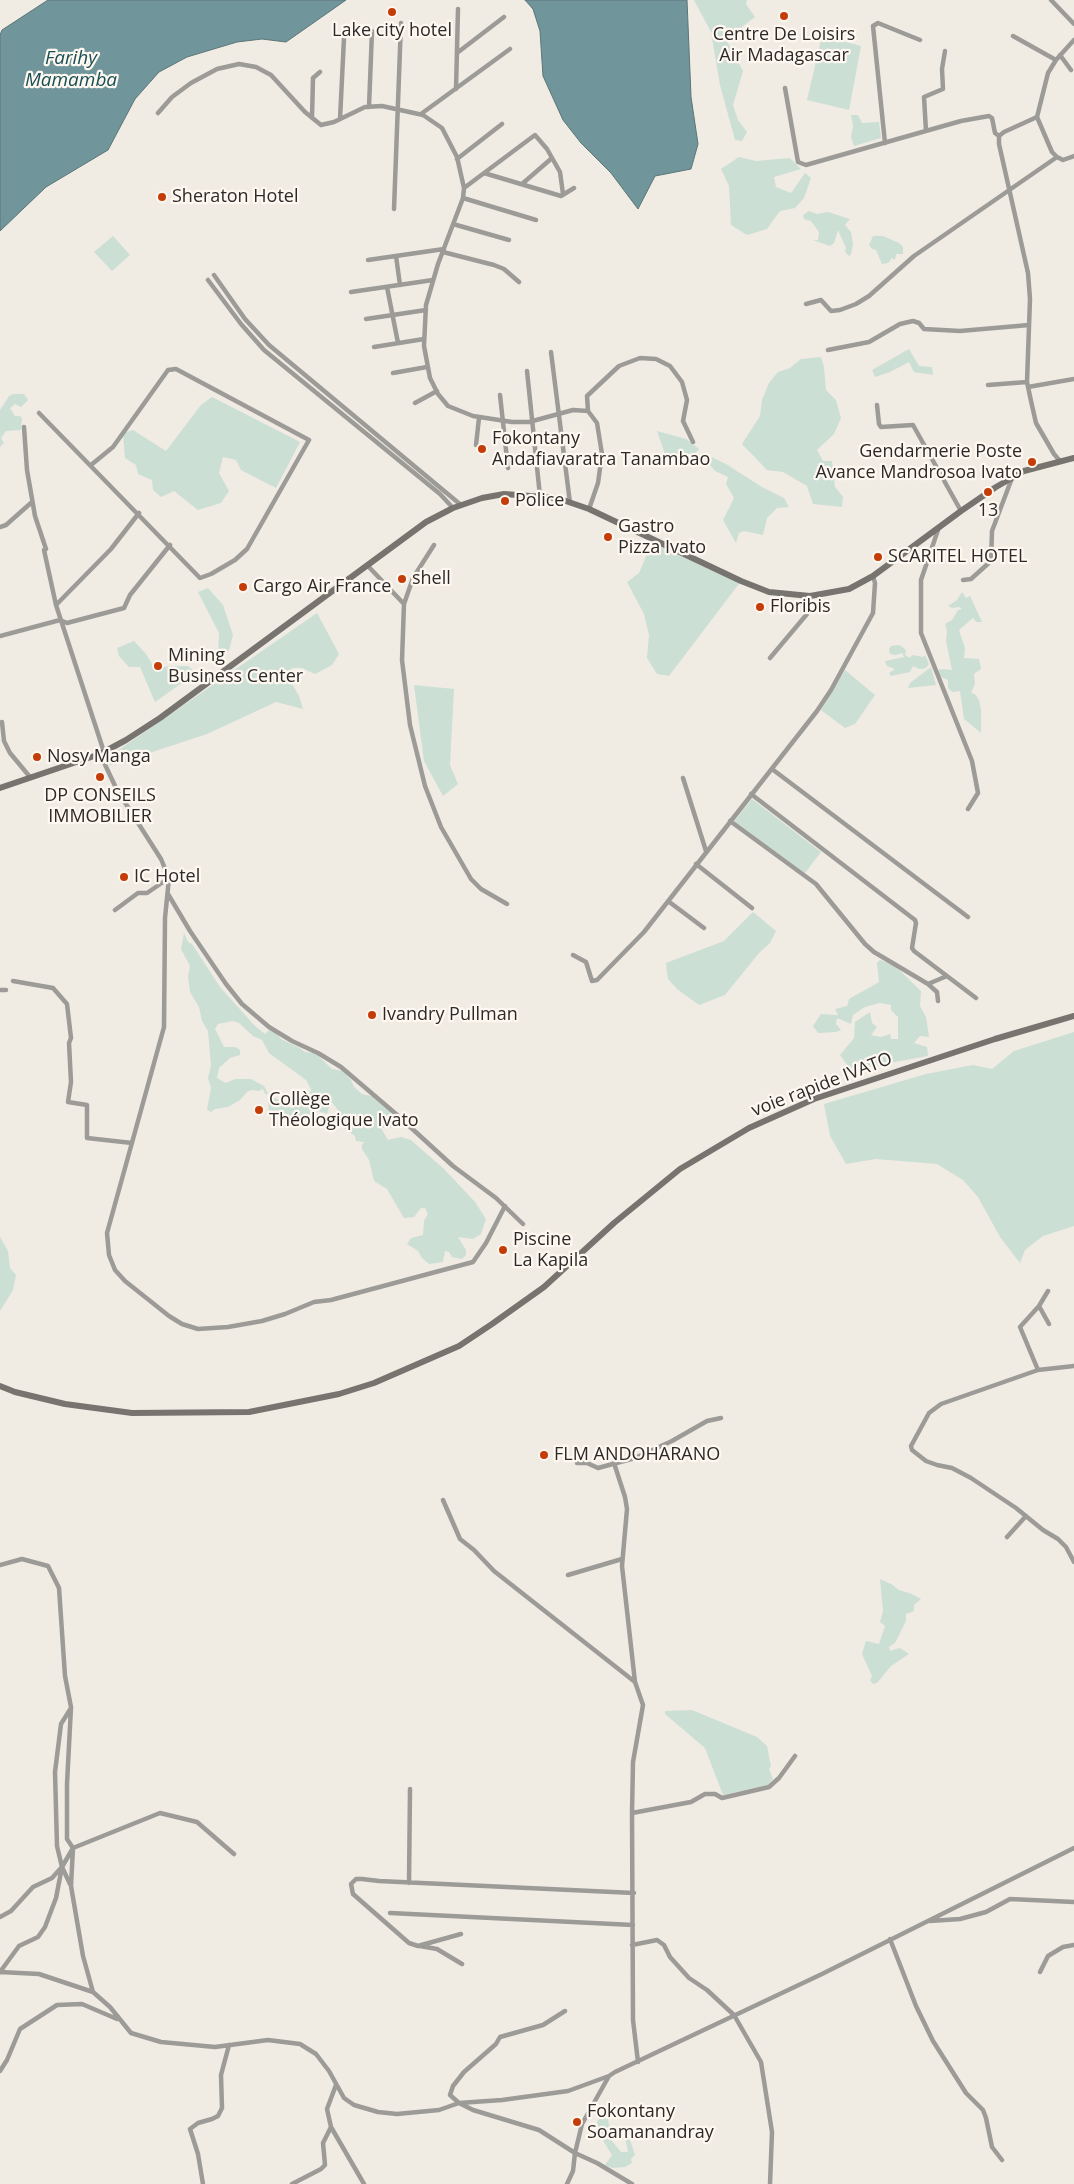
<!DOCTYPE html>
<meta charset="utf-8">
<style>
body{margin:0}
canvas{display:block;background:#f0ebe3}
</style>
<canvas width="1074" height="2184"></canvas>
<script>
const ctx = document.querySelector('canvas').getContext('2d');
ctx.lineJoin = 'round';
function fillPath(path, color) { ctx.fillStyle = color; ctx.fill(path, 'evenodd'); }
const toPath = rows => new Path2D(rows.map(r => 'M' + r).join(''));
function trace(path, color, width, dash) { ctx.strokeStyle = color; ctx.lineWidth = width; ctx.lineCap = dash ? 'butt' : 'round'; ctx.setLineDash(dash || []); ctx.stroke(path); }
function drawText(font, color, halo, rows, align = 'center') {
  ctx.font = font + ' "Open Sans",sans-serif'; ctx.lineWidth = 4.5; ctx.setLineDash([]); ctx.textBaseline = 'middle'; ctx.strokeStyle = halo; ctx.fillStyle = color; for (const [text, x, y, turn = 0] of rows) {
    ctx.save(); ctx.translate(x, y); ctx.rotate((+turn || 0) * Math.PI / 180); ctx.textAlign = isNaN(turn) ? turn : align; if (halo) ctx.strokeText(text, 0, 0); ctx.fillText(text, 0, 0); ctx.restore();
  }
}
const green = toPath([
 [694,0,747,0,746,4,755,17,734,33,727,41,743,71,733,105,738,120,747,132,742,141,735,140,720,85,711,32],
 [822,36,861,46,849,110,807,100],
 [851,115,858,115,862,123,879,122,881,138,854,146,851,137,853,126],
 [739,157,756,161,790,158,801,169,774,177,776,187,791,193,805,173,811,178,804,198,795,208,780,211,767,229,747,235,731,225,729,186,721,169],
 [809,211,817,214,828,212,850,219,845,225,851,232,853,245,851,254,849,256,845,252,846,248,838,230,834,243,830,246,813,240,818,240,819,232,811,221,804,219,803,215],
 [113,236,130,255,112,271,94,252],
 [873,236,883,236,899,243,903,247,903,254,896,254,895,260,892,258,888,263,882,264,876,250,872,249,869,245],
 [909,349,919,366,932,367,933,375,914,372,909,362,890,372,875,377,872,370],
 [821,357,824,367,826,390,836,400,841,418,834,434,817,450,823,461,832,461,835,487,843,497,842,507,813,504,807,486,783,472,767,470,742,444,760,416,762,400,769,383,778,372,790,368,801,359],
 [13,394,24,394,28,400,21,407,15,404,10,408,15,416,20,416,22,418,21,430,6,431,1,438,4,443,0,447,0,410,9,396],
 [212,397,300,442,276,488,241,470,236,460,223,457,219,473,229,491,221,503,198,510,174,491,161,497,153,490,152,480,138,474,136,465,125,458,123,433,133,430,166,451,201,405],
 [657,431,686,439,699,449,695,454,681,454,666,457],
 [707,455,726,464,762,487,784,498,789,507,777,508,767,518,763,535,744,531,739,533,736,543,723,520,734,498,726,484,728,477,715,471,704,458],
 [653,540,741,581,669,676,657,674,647,658,649,635,644,614,627,582,639,573],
 [208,588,223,605,233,635,229,650,218,656,219,633,198,592],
 [962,592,966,598,970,596,982,622,976,622,973,618,959,630,965,648,964,658,979,659,981,669,974,674,975,684,971,693,975,694,979,700,981,710,981,733,964,719,960,691,952,692,948,688,948,680,939,676,937,671,941,669,952,670,946,641,947,631,945,624,952,620,958,610,962,609,959,607,952,608,948,606,957,600],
 [317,613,339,654,332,665,315,674,302,668,292,668,290,680,299,696,303,709,276,702,207,734,131,759,132,763,109,765,107,758],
 [134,641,146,654,154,667,188,666,196,673,155,702,140,667,129,667,119,656,117,648],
 [899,645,904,648,906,651,905,655,910,658,912,655,923,657,925,655,929,664,926,668,919,669,913,666,910,672,891,676,889,673,895,669,887,666,885,661,904,657,902,653,896,655,890,654,889,649,891,646],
 [931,667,936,685,908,688,910,683],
 [845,670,875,695,855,724,845,728,821,710],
 [414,685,454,689,450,765,458,784,443,796,424,761],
 [752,799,821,852,805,873,734,822],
 [753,912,776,931,770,943,759,953,725,995,699,1005,677,989,668,979,666,963,724,941],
 [184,933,188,942,192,944,220,987,255,1026,265,1034,269,1030,276,1033,281,1039,300,1048,305,1052,315,1053,332,1069,343,1071,351,1080,354,1087,362,1094,371,1096,388,1109,396,1120,396,1127,381,1128,388,1140,401,1137,411,1140,444,1169,475,1202,486,1219,481,1234,473,1239,458,1237,466,1250,466,1255,462,1259,452,1257,449,1252,445,1251,443,1262,429,1264,422,1258,418,1251,407,1244,411,1238,423,1235,424,1221,428,1214,425,1208,421,1208,414,1217,404,1218,387,1189,374,1181,369,1160,362,1149,362,1145,364,1142,356,1141,355,1136,340,1125,341,1114,331,1101,327,1114,318,1111,299,1118,288,1118,283,1114,269,1113,268,1098,270,1097,277,1099,285,1106,292,1108,300,1105,310,1093,311,1089,306,1080,269,1053,262,1040,253,1036,239,1023,233,1021,218,1024,215,1029,224,1047,235,1047,240,1050,240,1055,230,1058,219,1068,217,1078,226,1083,235,1079,251,1079,264,1086,268,1094,265,1094,263,1089,258,1091,253,1090,248,1091,240,1100,228,1107,215,1109,211,1112,207,1110,211,1088,208,1078,211,1066,208,1031,202,1021,199,1007,190,992,188,976,190,966,181,949],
 [880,960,894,965,921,991,920,1006,926,1017,929,1037,920,1036,914,1043,927,1047,928,1056,851,1070,840,1055,854,1038,855,1022,870,1012,872,1023,877,1027,871,1035,881,1037,890,1034,891,1039,898,1039,898,1017,891,1010,891,1005,880,1003,865,1007,853,1015,851,1024,837,1018,836,1024,841,1030,836,1032,818,1033,813,1026,821,1014,838,1015,835,1009,847,1006,849,999,879,982,877,963],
 [1074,1032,1074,1226,1043,1236,1025,1250,1020,1263,1000,1237,978,1197,963,1180,937,1164,876,1159,846,1164,830,1136,824,1104,926,1074,973,1065,992,1069,1014,1051],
 [0,1237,8,1251,10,1268,16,1275,13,1290,0,1311],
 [880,1579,891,1584,899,1590,912,1594,921,1599,914,1605,914,1611,906,1614,906,1621,895,1643,889,1647,890,1651,900,1648,909,1654,891,1666,877,1683,873,1684,870,1680,872,1676,862,1654,866,1641,879,1644,885,1626,880,1622,883,1611],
 [692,1710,757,1737,767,1746,771,1766,769,1769,773,1779,768,1785,723,1795,705,1748,665,1714,665,1711],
 [602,2115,608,2119,612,2141,621,2152,628,2152,625,2137,628,2137,630,2140,635,2155,631,2159,632,2163,625,2167,612,2168,605,2165,612,2155,599,2134,597,2122]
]);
const water = toPath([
 [48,0,346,0,286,42,262,39,237,42,187,57,159,72,135,99,108,150,46,187,0,231,0,35,2,30,48,0],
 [525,0,687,0,691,97,698,144,691,169,655,176,638,209,611,173,581,143,563,120,543,76,540,31,533,9,525,0]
]);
const minor = toPath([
 [1051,0,1074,24],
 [1013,36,1056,60],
 [457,53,504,17],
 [1060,55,1071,70],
 [785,88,798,162,806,165,961,121,989,116,992,118,995,133,999,136],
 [456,89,458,9],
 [369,107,372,31],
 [158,113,172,97,191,83,217,69,239,64,256,67,271,75,305,112,321,125,334,122,365,107,382,106,423,115,442,128,457,157,464,188,463,198,438,264,426,305,424,346,430,378,438,394,448,406,473,416,512,422,529,422,573,410,588,411,597,423,602,454,598,483,589,509],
 [421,114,510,49],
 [1037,117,1052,152,1057,157,1063,160,1074,156],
 [312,118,313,78,320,72],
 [340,119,344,38],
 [926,131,924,97,943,89,942,69,945,51],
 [885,143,873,26,878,23,920,40],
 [457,159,502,124],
 [484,173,561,196,574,188],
 [522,184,552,158],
 [464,188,535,135,547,149,560,172,563,194],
 [463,198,536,220],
 [394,209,401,23],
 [453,224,509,240],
 [443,252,494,265,504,269,519,282],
 [396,256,400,285],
 [368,260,444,249],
 [214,275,245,319,269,345,461,505],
 [208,280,241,324,264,350,440,494,453,508],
 [387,287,398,343],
 [351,292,433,280],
 [806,304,821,300,831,311,840,310,856,304,869,296,914,256,1057,157],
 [366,319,426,310],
 [374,347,424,339],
 [828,350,869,342,900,324,913,321,919,323,924,329,960,331,1029,325],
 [551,352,570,503],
 [527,371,540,496],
 [393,373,427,367],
 [988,385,1027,382],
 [1028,387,1074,379],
 [500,395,508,468],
 [415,403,437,391],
 [877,405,879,424,881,427,913,425,961,511],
 [588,411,587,396,619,366,640,358,656,359,670,366,682,382,687,400,683,421,693,442],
 [39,413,200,578,211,574,235,560,247,549,309,440,176,369,168,370,113,447,91,465],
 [24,427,27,470,35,516,46,549,44,550,56,605,104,752],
 [476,445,479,418],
 [1060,461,1054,454,1036,423,1031,401,1027,382,1030,299,1028,273,999,144,999,136,1004,132,1037,117,1048,73,1056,60,1074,40],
 [0,527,6,525,32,502],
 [939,527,921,580,921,633,972,761,978,793,968,809],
 [434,545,413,578,404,604,402,660,410,725,425,786,441,827,471,879,481,889,507,904],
 [367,565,404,604],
 [963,580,971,579,991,561,992,531,1012,478],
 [56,605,111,549,139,513],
 [0,636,60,620,67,623,124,608,130,595,170,545],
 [770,658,807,614,810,596],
 [2,722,4,741,10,753,30,777],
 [100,754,117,790,161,859,169,878,165,918,164,1027,107,1233,109,1255,115,1270,125,1281,169,1316,182,1324,198,1329,228,1327,262,1321,285,1314,314,1302,331,1300,473,1262,486,1243,505,1206],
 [772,769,968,917],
 [683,778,706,851],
 [751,794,915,920,916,923,912,948,914,951,976,998],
 [730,821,816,884,865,944,874,952,928,984,937,992,938,1001],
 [696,864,752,908],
 [168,894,190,931,226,984,242,1004,269,1027,292,1041,318,1053,341,1067,396,1114,453,1166,496,1198,523,1224],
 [668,901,704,928],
 [115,910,138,893,147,893,169,878],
 [573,955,586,962,592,981,597,980,644,932,817,711,831,690,873,613,875,583,873,576],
 [13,981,53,988,67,1004,71,1038,69,1043,71,1082,68,1102,87,1105,87,1138,132,1143],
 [928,984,947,976],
 [0,990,6,990],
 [1039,1306,1049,1324],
 [1074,1366,1038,1370,941,1404,929,1413,911,1446,912,1450,926,1461,937,1465,952,1468,971,1478,1016,1508,1043,1530,1058,1539,1066,1547,1074,1562],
 [1038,1370,1020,1327,1039,1306,1048,1291],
 [577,1463,587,1463,598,1468,635,1458,672,1441,707,1421,721,1418],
 [614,1463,625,1497,627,1509,622,1566,635,1682,643,1705,633,1762,632,1813,633,2020,638,2062],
 [443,1500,460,1539,474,1550,494,1571,635,1682],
 [1007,1537,1026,1516],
 [0,1565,22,1559,48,1566,59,1588,65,1676,71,1707,67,1784,67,1839,73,1848,71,1886,83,1956,93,1992],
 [568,1575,622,1559],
 [632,1813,691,1802,705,1794,715,1794,722,1798,769,1787,779,1778,795,1756],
 [409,1883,410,1789],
 [70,1884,62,1867,57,1846,55,1772,61,1724,71,1708],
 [390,1913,633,1925],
 [0,1917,11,1911,33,1887,52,1878,61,1868],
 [930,1921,960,1919,986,1912,1010,1899,1074,1902],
 [461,1934,418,1946,409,1943,353,1894,351,1884,356,1879,362,1879,379,1881,634,1893],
 [890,1939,916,2006,933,2041,966,2093,983,2110,986,2118,992,2147,1002,2160],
 [632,1945,657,1940,664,1945,670,1957,689,1978,707,1990,734,2015,761,2062,772,2132,770,2184],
 [420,1946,437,1949,462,1964],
 [0,1972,39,1974,93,1992,110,2007,131,2033,161,2042,215,2047,268,2040,300,2044,316,2054,329,2071,344,2098,354,2105,378,2112,397,2114,439,2110,459,2103,502,2100,568,2091,609,2076,615,2072,822,1974,1074,1848],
 [0,1972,19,1946,38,1937,45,1927,56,1898,62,1867,73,1848,160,1813,197,1822,234,1854],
 [1040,1972,1048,1956,1063,1947,1074,1945],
 [565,2011,543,2025,500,2037,496,2044,464,2072,453,2086,450,2095,459,2103,473,2110,539,2130,575,2153,573,2171,567,2184],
 [0,2071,7,2060,20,2029,57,2005,82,2004,117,2019],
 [609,2076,582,2124,575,2153,597,2163,632,2184],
 [336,2085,327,2109,331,2127,364,2184],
 [203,2184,198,2154,190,2129,198,2123,212,2119,218,2116,222,2108,221,2075,229,2045],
 [292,2184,321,2169,325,2165,323,2143,331,2127]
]);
const secondary = toPath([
 [0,788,100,754,126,740,160,718,426,522,453,508,482,498,504,494,557,498,589,509,741,581,769,592,810,596,849,589,873,576,961,511,996,487,1024,471,1074,458],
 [0,1386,15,1392,65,1404,132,1413,249,1412,339,1394,374,1383,459,1346,492,1324,544,1287,614,1223,680,1169,749,1128,814,1099,995,1039,1074,1016]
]);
const markers = [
 [392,12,5,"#c43d08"],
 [784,16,5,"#c43d08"],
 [162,197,5,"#c43d08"],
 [482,449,5,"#c43d08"],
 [1032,462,5,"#c43d08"],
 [988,492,5,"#c43d08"],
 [505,501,5,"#c43d08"],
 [608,537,5,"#c43d08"],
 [878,557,5,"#c43d08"],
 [402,579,5,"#c43d08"],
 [243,587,5,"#c43d08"],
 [760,607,5,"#c43d08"],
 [158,666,5,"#c43d08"],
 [37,757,5,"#c43d08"],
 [100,777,5,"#c43d08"],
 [124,877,5,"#c43d08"],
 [372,1015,5,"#c43d08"],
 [259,1110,5,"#c43d08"],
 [503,1250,5,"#c43d08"],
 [544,1455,5,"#c43d08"],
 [577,2122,5,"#c43d08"]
];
const poiNames = [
 ["Lake city hotel",392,31,"center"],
 ["Centre De Loisirs",784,35,"center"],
 ["Air Madagascar",784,56,"center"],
 ["Sheraton Hotel",172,197],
 ["Fokontany",492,439],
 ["Andafiavaratra Tanambao",492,460],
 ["Gendarmerie Poste",1022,452,"right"],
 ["Avance Mandrosoa Ivato",1022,473,"right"],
 ["Police",515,501],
 ["13",988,511,"center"],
 ["Gastro",618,527],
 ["Pizza Ivato",618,548],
 ["SCARITEL HOTEL",888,557],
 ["shell",412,579],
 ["Cargo Air France",253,587],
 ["Floribis",770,607],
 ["Mining",168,656],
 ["Business Center",168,677],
 ["Nosy Manga",47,757],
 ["DP CONSEILS",100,796,"center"],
 ["IMMOBILIER",100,817,"center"],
 ["IC Hotel",134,877],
 ["Ivandry Pullman",382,1015],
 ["Collège",269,1100],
 ["Théologique Ivato",269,1121],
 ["Piscine",513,1240],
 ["La Kapila",513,1261],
 ["FLM ANDOHARANO",554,1455],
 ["Fokontany",587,2112],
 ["Soamanandray",587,2133]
];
const streetNames = [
 ["voie rapide IVATO",822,1085,-21]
];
const waterNames = [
 ["Farihy",71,59],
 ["Mamamba",71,81]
];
fillPath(green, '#ccdfd5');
fillPath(water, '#70959a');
trace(water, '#5c7578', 1);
trace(minor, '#9d9b97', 4.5);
trace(secondary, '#77746f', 6);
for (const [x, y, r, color] of markers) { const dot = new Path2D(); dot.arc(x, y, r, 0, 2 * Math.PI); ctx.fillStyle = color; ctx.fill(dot); trace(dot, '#fef8f0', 2); }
drawText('18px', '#2c2a28', '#fef8f0', poiNames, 'left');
drawText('18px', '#2c2a28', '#fef8f0', streetNames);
drawText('italic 19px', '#174f56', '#fef8f0', waterNames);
</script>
